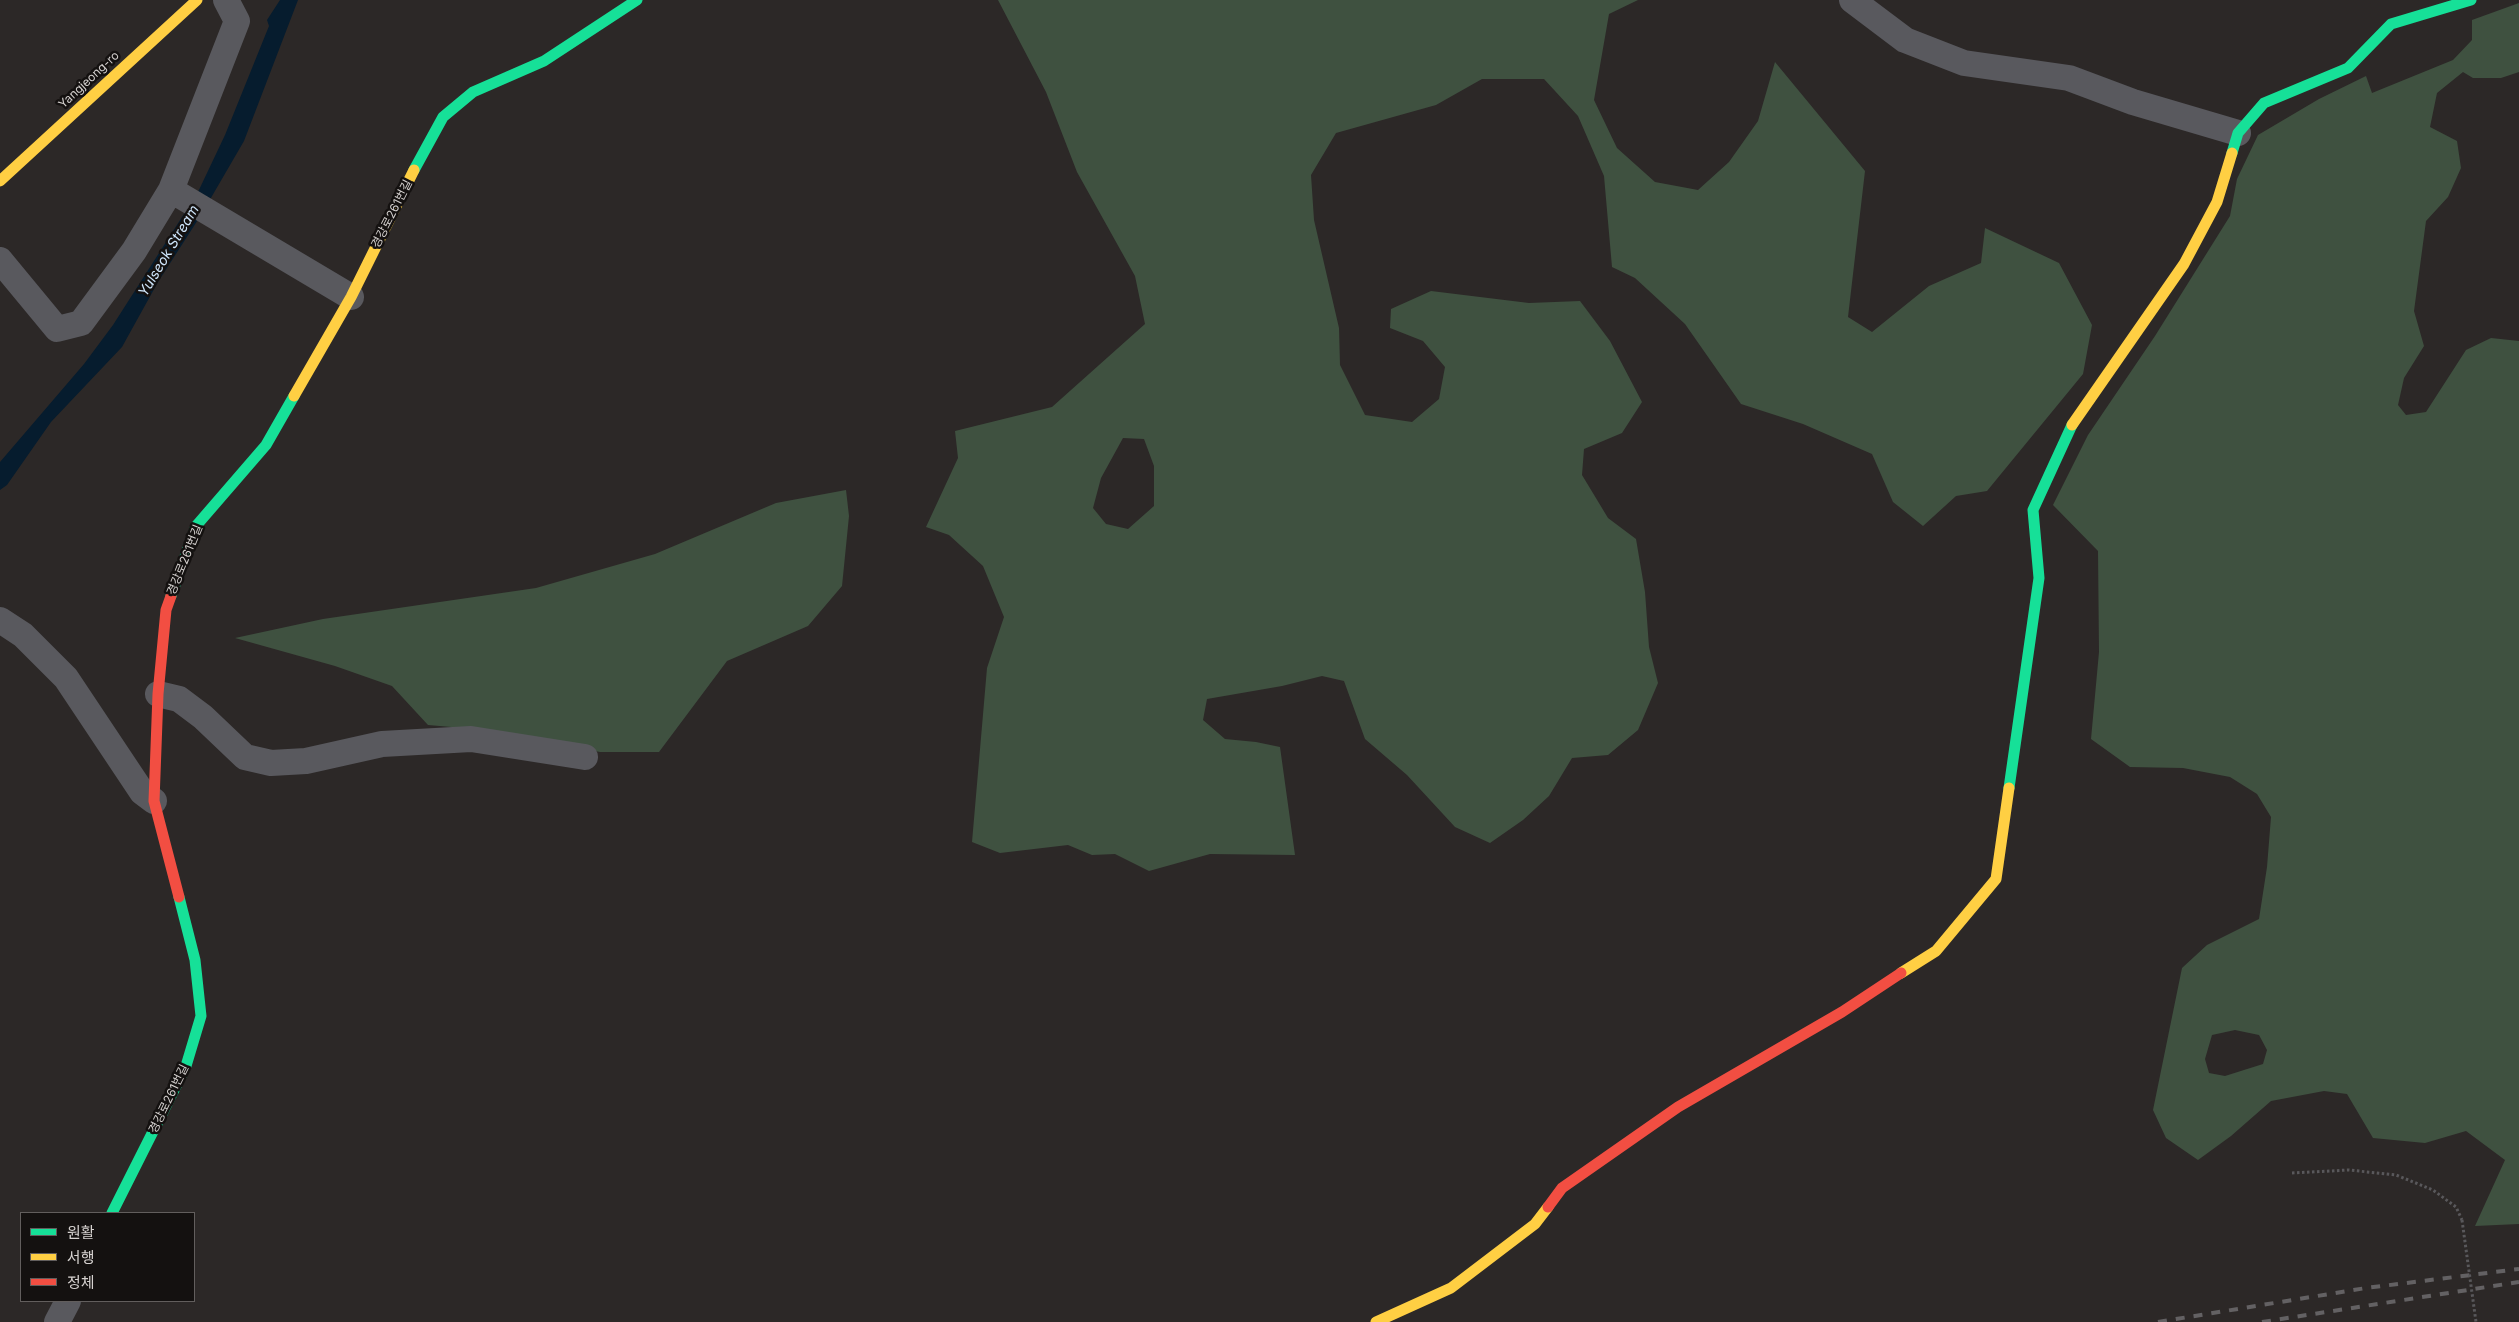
<!DOCTYPE html>
<meta charset="utf-8">
<style>
body{margin:0}
#map{position:relative;width:2519px;height:1322px;overflow:hidden;background:#2c2827;font-family:Inter,"Noto Sans KR",sans-serif}
canvas{display:block}
.legend{position:absolute;left:20px;top:1212px;width:175px;height:90px;box-sizing:border-box;background:#141110;border:1px solid #625e5d;margin:0;padding:6px 9px;list-style:none;font-size:15px;color:#d6d2d0}
.legend li{display:flex;align-items:center;gap:10px;height:25px}
.legend b{width:25px;border:1px solid #625e5d}
</style>
<div id="map">
<canvas width="2519" height="1322"></canvas>
<ul class="legend">
<li><b style="height:6px;background:#16e098"></b>원활</li>
<li><b style="height:6px;background:#ffcf43"></b>서행</li>
<li><b style="height:6px;background:#f24e42"></b>정체</li>
</ul>
</div>
<script>
const ctx = document.querySelector('canvas').getContext('2d');
ctx.lineJoin = 'round';
function fillPath(path, color) { ctx.fillStyle = color; ctx.fill(path, 'evenodd'); }
const toPath = rows => new Path2D(rows.map(r => 'M' + r).join(''));
function trace(path, color, width, dash) { ctx.strokeStyle = color; ctx.lineWidth = width; ctx.lineCap = dash ? 'butt' : 'round'; ctx.setLineDash(dash || []); ctx.stroke(path); }
function drawText(font, color, halo, rows, align = 'center') {
  ctx.font = font + ' Inter,"Noto Sans KR",sans-serif'; ctx.lineWidth = 5; ctx.setLineDash([]); ctx.textBaseline = 'middle'; ctx.strokeStyle = halo; ctx.fillStyle = color; for (const [text, x, y, turn = 0] of rows) {
    ctx.save(); ctx.translate(x, y); ctx.rotate((+turn || 0) * Math.PI / 180); ctx.textAlign = isNaN(turn) ? turn : align; if (halo) ctx.strokeText(text, 0, 0); ctx.fillText(text, 0, 0); ctx.restore();
  }
}
const green = toPath([
 [998,0,1638,0,1609,14,1594,100,1617,148,1655,182,1698,190,1729,162,1758,121,1775,62,1865,171,1848,317,1872,332,1929,286,1981,263,1985,228,2059,263,2092,325,2083,374,1987,491,1956,496,1923,526,1893,502,1872,454,1803,424,1741,404,1685,324,1635,278,1612,267,1604,176,1578,116,1544,79,1482,79,1436,105,1336,133,1311,175,1314,220,1339,328,1340,365,1365,415,1412,422,1439,399,1445,367,1423,341,1390,328,1391,309,1431,291,1529,303,1580,301,1610,341,1642,402,1622,433,1584,449,1582,475,1608,518,1636,539,1645,592,1649,647,1658,683,1638,730,1608,755,1572,758,1549,796,1523,820,1490,843,1455,827,1407,775,1365,739,1344,681,1322,676,1282,686,1207,699,1203,720,1225,739,1256,742,1280,747,1295,855,1210,854,1149,871,1115,854,1092,855,1068,845,1000,853,972,842,987,668,1004,617,983,566,949,535,926,527,958,458,955,431,1052,407,1145,324,1135,276,1077,172,1046,92],
 [1123,438,1144,439,1154,466,1154,506,1128,529,1106,524,1093,508,1101,478],
 [2519,3,2519,72,2501,78,2473,78,2463,72,2437,93,2430,127,2457,141,2461,168,2448,197,2426,221,2414,311,2424,346,2404,378,2398,405,2406,415,2426,412,2466,350,2491,338,2519,341,2519,1224,2475,1226,2505,1160,2466,1131,2425,1143,2373,1138,2347,1094,2324,1091,2271,1101,2231,1136,2198,1160,2166,1138,2153,1110,2182,968,2207,945,2259,919,2267,867,2271,817,2257,794,2230,777,2183,768,2130,767,2091,739,2099,652,2098,551,2053,505,2088,435,2155,336,2230,216,2237,179,2258,135,2319,99,2366,76,2372,93,2453,60,2472,40,2472,20],
 [2235,1030,2259,1035,2267,1050,2263,1064,2225,1076,2209,1073,2205,1059,2212,1035],
 [846,490,849,516,842,586,808,626,727,661,659,752,600,752,486,730,428,725,392,686,335,666,235,638,323,619,536,588,655,554,776,503]
]);
const water = toPath([
 [280,0,298,0,244,141,201,215,158,282,122,347,51,422,7,485,0,490,0,462,84,364,113,325,198,192,225,135,269,26,267,20]
]);
const path = toPath([
 [2292,1173,2349,1170,2396,1175,2433,1190,2456,1207,2462,1220]
]);
const street = toPath([
 [1852,0,1905,40,1964,63,2069,78,2133,102,2238,133],
 [171,190,351,297],
 [0,260,57,329,81,323,134,251,171,190,237,21,226,0],
 [0,620,23,635,66,678,142,792,154,801],
 [158,694,179,699,203,717,245,757,271,763,306,761,382,744,471,739,585,757],
 [57,1322,68,1301]
]);
const fast = toPath([
 [2232,153,2238,133,2264,103,2348,68,2391,24,2471,0],
 [414,170,443,117,473,92,544,61,637,0],
 [171,596,196,526,266,445,294,396],
 [2009,788,2039,578,2033,510,2072,425],
 [112,1213,186,1066,201,1016,195,960,179,897]
]);
const slow = toPath([
 [0,181,197,0],
 [294,396,351,297,414,170],
 [2072,425,2184,264,2217,202,2232,153],
 [1901,973,1936,951,1996,879,2009,788],
 [1376,1322,1451,1288,1535,1224,1548,1207]
]);
const jam = toPath([
 [171,596,166,610,158,694,154,801,179,897],
 [1548,1207,1562,1188,1678,1107,1842,1012,1901,973]
]);
const rail = toPath([
 [2158,1322,2366,1288,2519,1269],
 [2262,1322,2519,1282]
]);
const pathBridge = toPath([
 [2462,1220,2476,1322]
]);
const streetNames = [
 ["Yangjeong-ro",89,80,-43],
 ["경강로261번길",392,214,-63],
 ["경강로261번길",185,560,-68],
 ["경강로261번길",169,1099,-64]
];
const waterNames = [
 ["Yulseok Stream",169,251,-59]
];
fillPath(green, '#3f5140');
fillPath(water, '#061c2e');
trace(path, '#59585b', 3, [2.5, 2.5]);
trace(street, '#59595e', 26);
trace(fast, '#16e098', 11);
trace(slow, '#ffcf43', 11);
trace(jam, '#f24e42', 11);
trace(rail, '#636163', 4, [9, 9]);
trace(pathBridge, '#59585b', 3, [2.5, 2.5]);
drawText('12px', '#d6d2d0', '#141110', streetNames);
drawText('italic 14px', '#cfe6fb', '#141110', waterNames);
</script>
